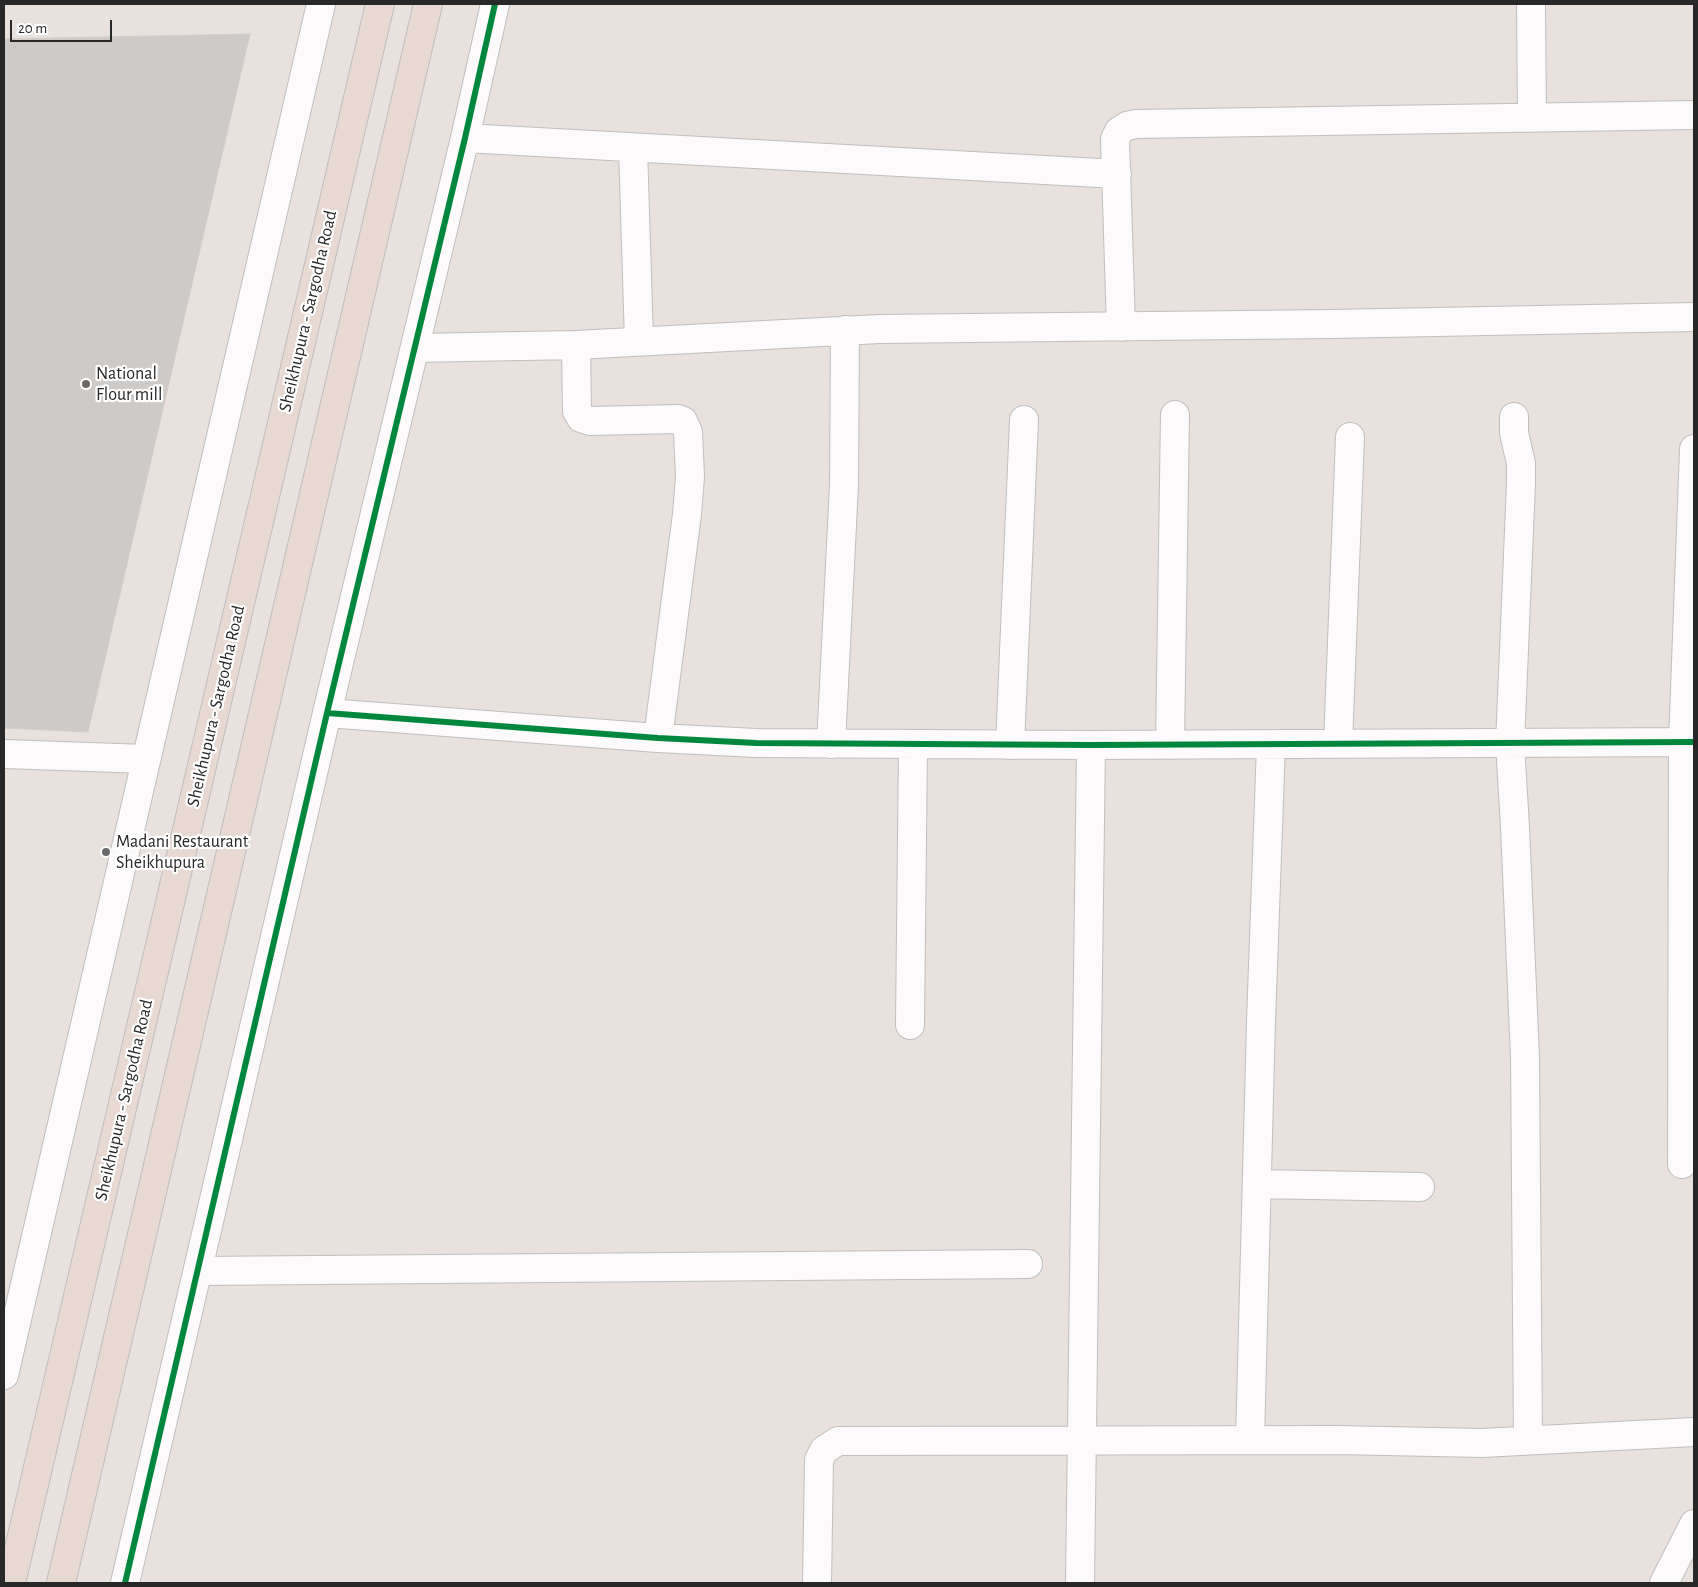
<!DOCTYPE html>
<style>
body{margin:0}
#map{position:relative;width:1698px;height:1587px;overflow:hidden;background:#e8e1dd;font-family:"Alegreya Sans",sans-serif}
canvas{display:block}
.frame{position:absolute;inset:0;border:5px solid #282828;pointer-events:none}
.scale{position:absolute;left:10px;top:20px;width:102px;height:22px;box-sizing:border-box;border:2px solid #282828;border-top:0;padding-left:6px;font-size:15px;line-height:18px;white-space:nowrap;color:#282828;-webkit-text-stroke:4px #fff;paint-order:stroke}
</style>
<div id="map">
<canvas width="1698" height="1587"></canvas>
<div class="frame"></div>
<div class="scale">20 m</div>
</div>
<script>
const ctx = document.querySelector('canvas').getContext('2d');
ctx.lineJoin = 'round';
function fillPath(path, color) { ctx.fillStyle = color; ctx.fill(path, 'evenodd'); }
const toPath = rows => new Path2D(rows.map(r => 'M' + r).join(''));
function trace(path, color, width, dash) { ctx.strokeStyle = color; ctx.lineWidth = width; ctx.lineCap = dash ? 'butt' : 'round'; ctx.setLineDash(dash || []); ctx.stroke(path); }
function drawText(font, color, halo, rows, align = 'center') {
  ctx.font = font + ' "Alegreya Sans",sans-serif'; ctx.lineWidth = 4.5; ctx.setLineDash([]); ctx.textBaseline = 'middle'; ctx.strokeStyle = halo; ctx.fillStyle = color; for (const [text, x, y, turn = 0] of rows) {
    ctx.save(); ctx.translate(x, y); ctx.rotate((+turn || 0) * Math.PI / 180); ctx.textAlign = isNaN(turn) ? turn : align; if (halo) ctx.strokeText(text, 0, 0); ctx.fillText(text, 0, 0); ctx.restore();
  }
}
const building = toPath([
 [250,34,88,732,4,728,4,39,250,34]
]);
const street = toPath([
 [1531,4,1532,118],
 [465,138,1117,174],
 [633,148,639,341],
 [1121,327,1115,139,1119,131,1127,126,1136,124,1694,115],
 [576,345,577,411,581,418,590,421,678,419,683,421,688,432,690,477,687,514,658,738],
 [415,348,576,345,879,329,1332,324,1694,317],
 [1514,417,1514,433,1521,463,1521,483,1510,744,1515,827,1525,1057,1528,1440],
 [327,713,658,738,756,743,1091,745,1694,742],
 [831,744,844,485,845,330],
 [1338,744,1350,437],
 [1010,745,1024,420],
 [1170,745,1175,415],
 [4,754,146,759],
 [910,1025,913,744],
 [1682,1164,1683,743,1694,449],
 [1257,1184,1420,1187],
 [198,1271,1028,1264],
 [4,1375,321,4],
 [1250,1440,1261,1021,1271,745],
 [125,1583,327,713,465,138,495,4],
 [817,1583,819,1460,824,1450,838,1441,1337,1440,1482,1443,1694,1432],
 [1080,1583,1091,745],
 [1664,1583,1694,1524]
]);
const highway = toPath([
 [11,1583,380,4],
 [61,1583,428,4]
]);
const cycleway = toPath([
 [327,713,658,738,756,743,1091,745,1694,742],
 [125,1583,327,713,465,138,495,4]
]);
const markers = [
 [86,384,5,"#6b6967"],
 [106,852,5,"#6b6967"]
];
const streetNames = [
 ["Sheikhupura - Sargodha Road",308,311,-77],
 ["Sheikhupura - Sargodha Road",216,706,-77],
 ["Sheikhupura - Sargodha Road",124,1100,-77]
];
const poiNames = [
 ["National",96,374],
 ["Flour mill",96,395],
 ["Madani Restaurant",116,842],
 ["Sheikhupura",116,863]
];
fillPath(building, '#cecac7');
trace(building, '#d3cdca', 1);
trace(street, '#c0bfbf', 30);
trace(highway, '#c0bdbc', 30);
trace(street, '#fcfafa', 28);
trace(highway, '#e8d8d2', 28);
trace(cycleway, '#00873e', 6);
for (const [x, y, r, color] of markers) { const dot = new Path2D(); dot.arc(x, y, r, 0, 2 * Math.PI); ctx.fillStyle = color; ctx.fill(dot); trace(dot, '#fff', 2); }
drawText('18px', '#282828', '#fff', streetNames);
drawText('18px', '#282828', '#fff', poiNames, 'left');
</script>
